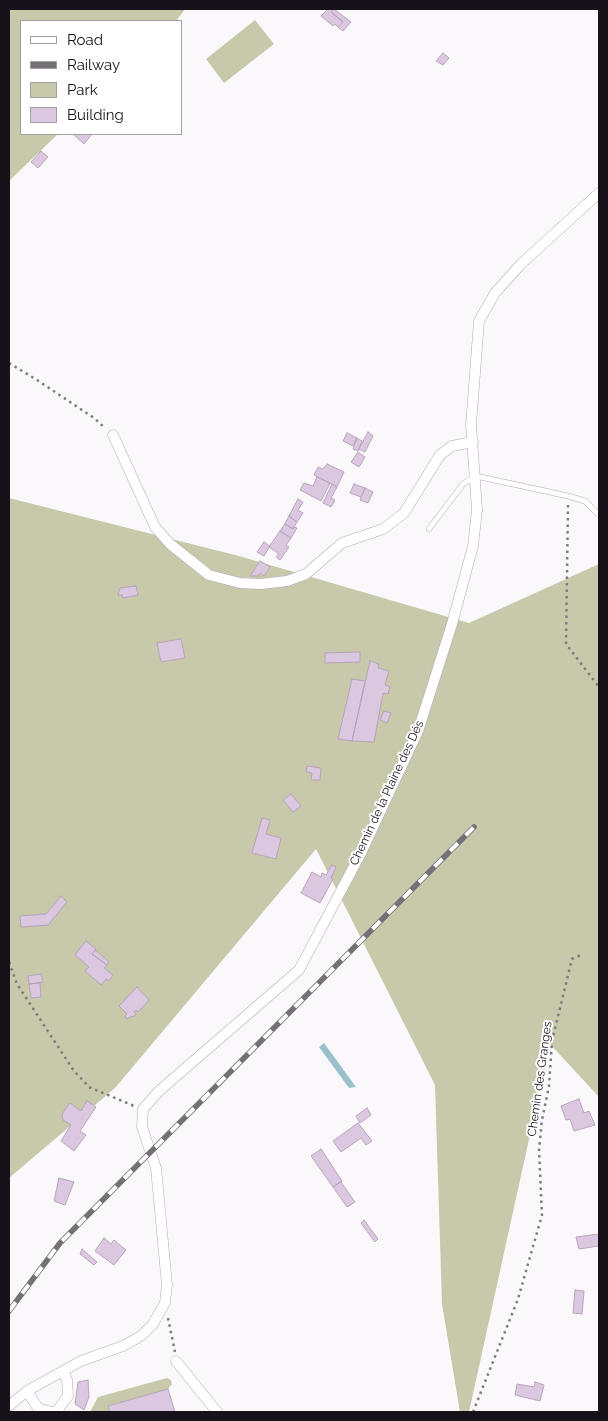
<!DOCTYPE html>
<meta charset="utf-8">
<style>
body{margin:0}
#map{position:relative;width:608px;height:1421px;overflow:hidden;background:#fbf8fc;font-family:Raleway,sans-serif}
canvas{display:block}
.frame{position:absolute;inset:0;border:10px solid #171119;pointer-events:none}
.legend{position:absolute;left:20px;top:20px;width:162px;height:115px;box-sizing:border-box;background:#fff;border:1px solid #a2a0a3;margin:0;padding:6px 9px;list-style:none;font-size:15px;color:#171119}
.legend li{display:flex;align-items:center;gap:10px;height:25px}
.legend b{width:25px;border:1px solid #a2a0a3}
</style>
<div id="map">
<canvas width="608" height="1421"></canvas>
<div class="frame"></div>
<ul class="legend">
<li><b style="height:6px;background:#fff"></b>Road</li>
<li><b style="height:6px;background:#757076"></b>Railway</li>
<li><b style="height:14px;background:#c7c9aa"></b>Park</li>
<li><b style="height:14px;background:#dcc7e1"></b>Building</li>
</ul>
</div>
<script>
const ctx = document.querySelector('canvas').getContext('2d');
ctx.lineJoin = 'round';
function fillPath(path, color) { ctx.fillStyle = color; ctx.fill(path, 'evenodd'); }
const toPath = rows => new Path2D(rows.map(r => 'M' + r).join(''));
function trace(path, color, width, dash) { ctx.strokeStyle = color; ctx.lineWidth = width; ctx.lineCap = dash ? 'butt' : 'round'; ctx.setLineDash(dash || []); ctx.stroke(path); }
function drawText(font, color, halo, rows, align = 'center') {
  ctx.font = font + ' Raleway,sans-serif'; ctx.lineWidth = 4; ctx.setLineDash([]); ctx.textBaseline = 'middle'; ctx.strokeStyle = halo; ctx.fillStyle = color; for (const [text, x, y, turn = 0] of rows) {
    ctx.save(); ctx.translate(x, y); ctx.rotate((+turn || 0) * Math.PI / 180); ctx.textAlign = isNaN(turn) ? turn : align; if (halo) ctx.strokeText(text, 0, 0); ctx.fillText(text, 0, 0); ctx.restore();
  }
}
const green = toPath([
 [9,9,185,9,176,21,21,21,21,134,58,134,9,181],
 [255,20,274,44,224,83,206,59],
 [9,498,239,556,469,623,599,564,599,1097,550,1044,469,1412,460,1412,442,1304,435,1085,316,849,115,1088,9,1178],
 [167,1378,171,1380,172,1384,168,1389,108,1406,110,1412,90,1412,98,1397]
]);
const water = toPath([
 [324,1043,356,1087,349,1088,319,1047]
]);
const building = toPath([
 [328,9,334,9,331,12,343,22,338,27,335,24,333,26,321,16,328,9],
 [334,9,351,22,343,31,338,27,343,22,331,12,334,9],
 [443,53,449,58,443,65,436,61,443,53],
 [73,134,92,134,84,144,73,134],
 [41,151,48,157,38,168,31,162,41,151],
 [368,432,373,436,365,452,359,449,368,432],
 [347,433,357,438,353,446,343,441,347,433],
 [357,438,362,441,358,451,353,449,357,438],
 [358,452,365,457,359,467,351,462,358,452],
 [327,464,344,472,337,487,314,475,318,467,323,469,327,464],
 [317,477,330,483,321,501,300,490,304,483,313,486,317,477],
 [332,484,337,487,331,498,335,500,331,507,323,503,332,484],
 [354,484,365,488,361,497,350,493,354,484],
 [365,488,373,492,368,503,360,500,365,488],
 [298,499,303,502,298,510,303,513,297,522,289,516,298,499],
 [289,516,297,522,293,529,285,524,289,516],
 [285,524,293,529,294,527,297,528,291,538,280,531,285,524],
 [280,531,291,538,286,545,289,547,280,560,276,557,279,554,269,547,280,531],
 [264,542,270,546,264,556,257,552,264,542],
 [260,561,270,567,264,576,260,573,258,576,250,576,260,561],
 [136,586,138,595,123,598,122,595,118,595,120,588,136,586],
 [181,639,185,658,161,662,157,643,181,639],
 [360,652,360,662,325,663,325,653,360,652],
 [370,661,379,664,378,668,389,671,385,685,390,687,388,694,383,693,374,742,352,741,370,661],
 [352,679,365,681,352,741,338,739,352,679],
 [384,711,391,713,387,723,380,720,384,711],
 [307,766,321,768,320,780,311,780,312,773,306,772,307,766],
 [291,794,301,806,293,812,283,800,291,794],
 [262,818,270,820,266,834,281,838,276,859,252,853,262,818],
 [332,865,336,867,331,878,333,879,320,903,301,893,312,872,321,877,322,873,326,875,332,865],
 [61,896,67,902,48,925,21,927,20,916,46,914,61,896],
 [86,941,96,949,92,954,107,965,104,968,113,975,109,981,106,979,101,985,85,971,89,967,75,955,86,941],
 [95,950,109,962,107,965,92,954,95,950],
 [41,974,43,982,29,984,28,976,41,974],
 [40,983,41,997,31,998,29,984,40,983],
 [137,987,149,1000,138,1012,136,1010,134,1012,136,1014,133,1017,132,1016,127,1019,125,1016,127,1014,119,1006,137,987],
 [579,1099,584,1113,589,1111,595,1125,574,1131,570,1119,566,1120,561,1106,579,1099],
 [87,1101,96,1107,80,1131,86,1135,74,1151,61,1141,71,1125,63,1120,62,1114,70,1103,81,1111,87,1101],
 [367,1108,371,1115,360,1123,356,1116,367,1108],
 [358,1123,372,1141,366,1145,361,1138,341,1152,333,1141,358,1123],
 [321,1149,342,1181,333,1187,311,1156,321,1149],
 [59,1178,74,1182,65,1205,54,1201,59,1178],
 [341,1182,355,1202,347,1207,333,1187,341,1182],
 [364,1220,378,1239,375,1242,361,1223,364,1220],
 [599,1234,599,1246,579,1249,576,1237,599,1234],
 [104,1238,111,1244,114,1240,126,1250,114,1265,95,1251,104,1238],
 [82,1249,97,1262,94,1265,80,1254,82,1249],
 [575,1290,584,1291,582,1314,573,1313,575,1290],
 [88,1380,89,1397,84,1410,75,1404,78,1382,88,1380],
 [535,1382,544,1385,540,1401,515,1395,517,1384,534,1387,535,1382],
 [168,1389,175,1412,110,1412,108,1406,168,1389]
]);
const path = toPath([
 [9,363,37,380,94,418,105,428],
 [568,505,566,644,599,687],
 [9,962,17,984,74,1071,89,1087,134,1106],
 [168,1318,175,1352],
 [473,1412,518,1299,542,1215,539,1150,542,1120,549,1086,552,1041,572,959,583,954]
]);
const service = toPath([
 [429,529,463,484,476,476,568,496,585,501,599,515]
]);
const minor = toPath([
 [113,435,155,527,170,544,209,575,240,583,261,584,287,581,306,574,342,543,383,529,404,513,440,455,452,446,473,442],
 [176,1361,217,1412],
 [27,1391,38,1408,51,1412,57,1411,68,1396,67,1380,63,1371],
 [9,1406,27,1391,81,1361,123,1346,141,1336,153,1324,165,1303,167,1285,156,1168,142,1127,143,1109,159,1091,299,970,361,853,418,731,452,624,473,546,477,510,471,425,479,321,495,293,521,264,599,193]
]);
const rail = toPath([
 [9,1311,60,1243,474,827]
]);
const streetNames = [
 ["Chemin de la Plaine des Dés",387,793,-65],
 ["Chemin des Granges",540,1079,-82]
];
fillPath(green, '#c7c9aa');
fillPath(water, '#9bc0cc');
fillPath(building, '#dcc7e1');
trace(building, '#b7a4bb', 1);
trace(service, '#b8a5bc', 6);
trace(minor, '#b8a5bc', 11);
trace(path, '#807b81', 2.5, [2.5, 4]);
trace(service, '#fff', 5);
trace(minor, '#fff', 10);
trace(rail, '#757076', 5.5);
trace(rail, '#fff', 4, [11]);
drawText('12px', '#171119', '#fff', streetNames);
</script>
